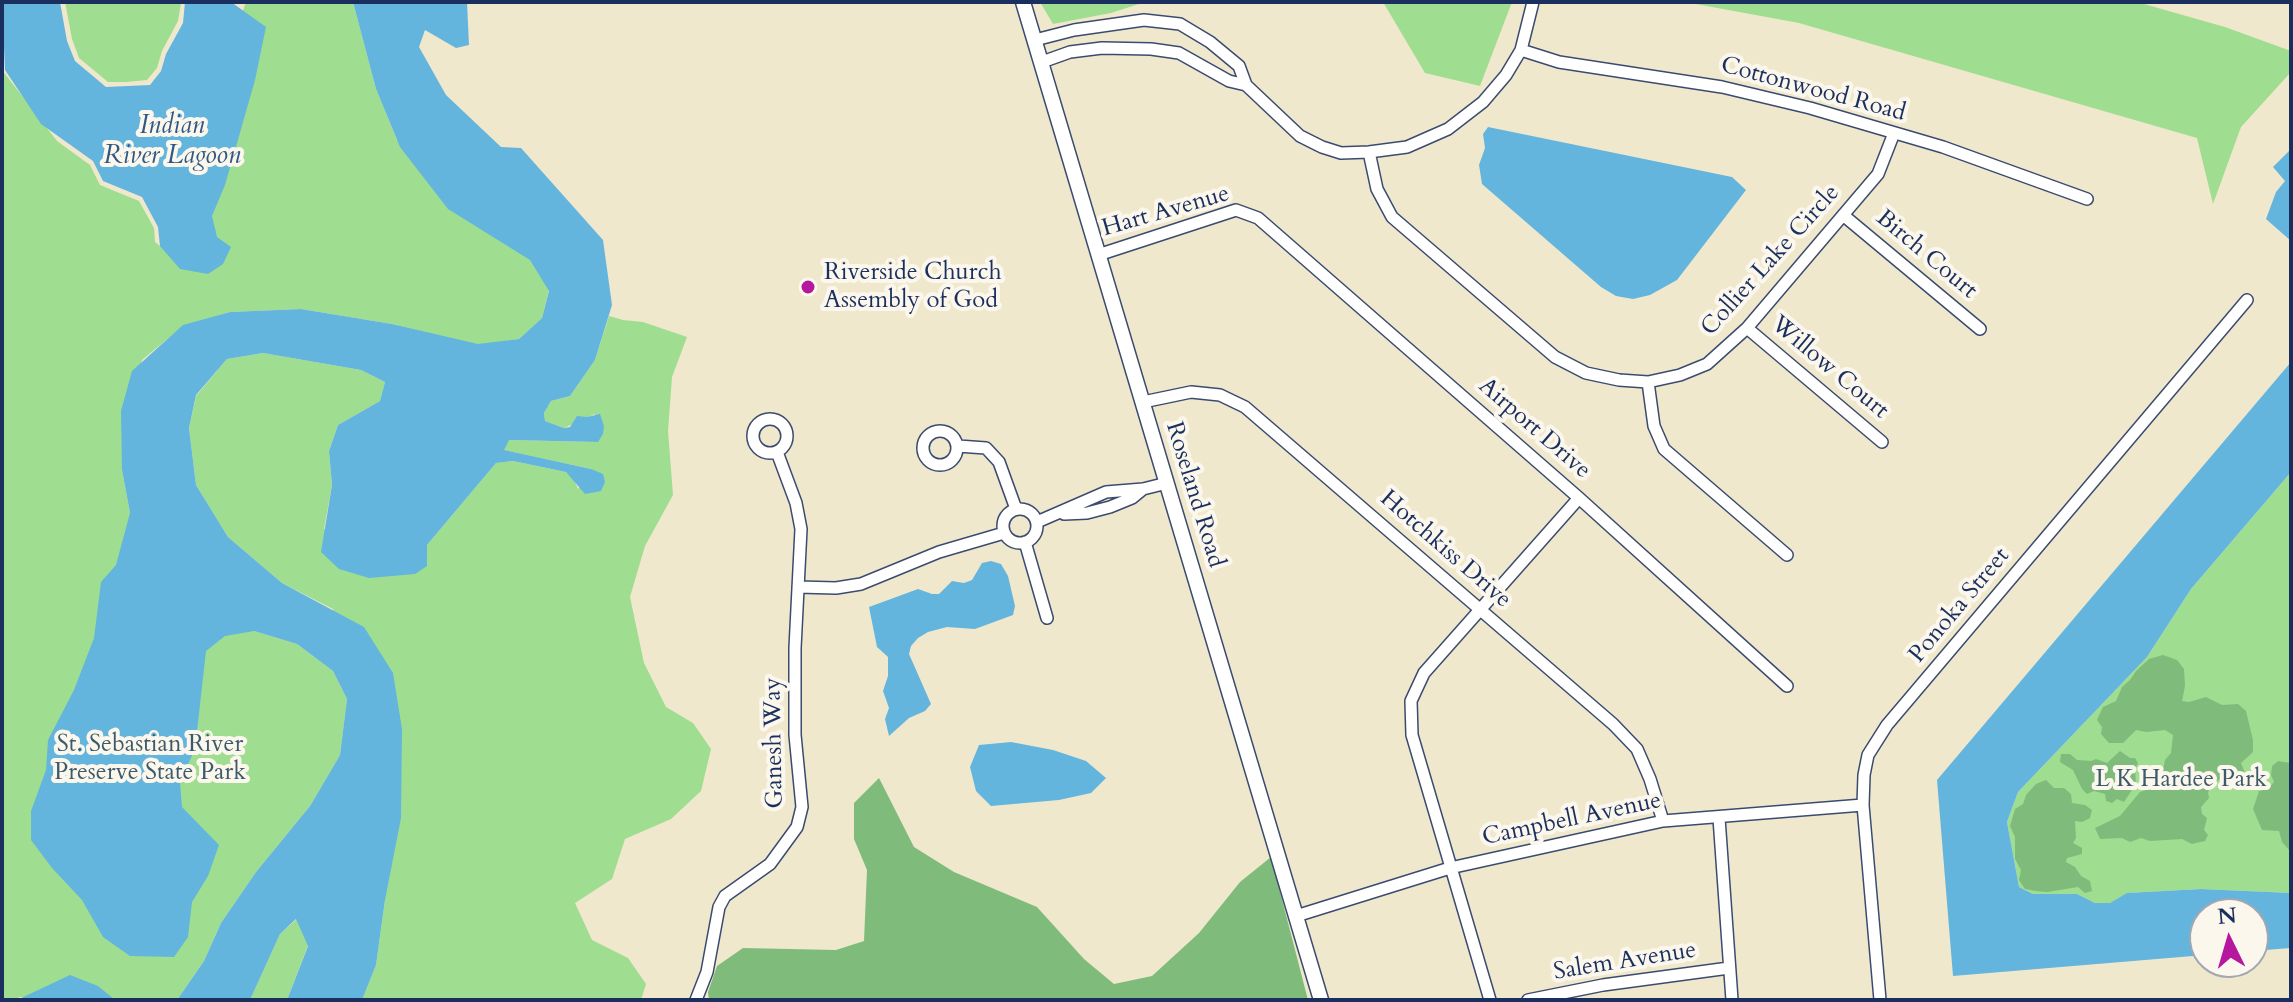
<!DOCTYPE html>
<style>
body{margin:0}
#map{position:relative;width:2293px;height:1002px;overflow:hidden;background:#f0e8cd;font-family:Cardo,serif}
canvas{display:block}
.frame{position:absolute;inset:0;border:4px solid #1b2f5e;pointer-events:none}
.north{position:absolute;left:2189px;top:898px;width:80px;height:80px;box-sizing:border-box;background:#fbf7ec;border:2px solid #a1a7b3;border-radius:50%;rotate:355deg;font-size:22px;font-weight:700;line-height:32px;text-align:center;color:#1b2f5e}
.north::after{content:'';display:block;margin:auto;width:28px;height:36px;background:#b5179e;clip-path:polygon(50% 0,100% 100%,50% 72%,0 100%)}
</style>
<div id="map">
<canvas width="2293" height="1002"></canvas>
<div class="frame"></div>
<div class="north">N</div>
</div>
<script>
const ctx = document.querySelector('canvas').getContext('2d');
ctx.lineJoin = 'round';
function fillPath(path, color) { ctx.fillStyle = color; ctx.fill(path, 'evenodd'); }
const toPath = rows => new Path2D(rows.map(r => 'M' + r).join(''));
function trace(path, color, width, dash) { ctx.strokeStyle = color; ctx.lineWidth = width; ctx.lineCap = dash ? 'butt' : 'round'; ctx.setLineDash(dash || []); ctx.stroke(path); }
function drawText(font, color, halo, rows, align = 'center') {
  ctx.font = font + ' Cardo,serif'; ctx.lineWidth = 8; ctx.setLineDash([]); ctx.textBaseline = 'middle'; ctx.strokeStyle = halo; ctx.fillStyle = color; for (const [text, x, y, turn = 0] of rows) {
    ctx.save(); ctx.translate(x, y); ctx.rotate((+turn || 0) * Math.PI / 180); ctx.textAlign = isNaN(turn) ? turn : align; if (halo) ctx.strokeText(text, 0, 0); ctx.fillText(text, 0, 0); ctx.restore();
  }
}
const green = toPath([
 [65,2,181,2,181,3,178,21,162,51,157,68,147,80,126,82,108,82,79,58,72,39],
 [246,2,353,2,376,89,397,140,539,260,544,281,549,290,542,318,519,339,478,345,392,324,301,309,230,312,183,326,142,360,122,470,130,513,254,631,297,644,333,671,347,699,340,755,310,806,256,872,221,923,204,961,177,1000,19,997,17,1000,2,1000,2,70,57,141,90,165,100,185,139,201,154,228,155,242,160,246],
 [1040,2,1145,2,1111,13,1053,24],
 [1383,2,1512,2,1480,86,1425,73],
 [1685,2,2137,2,2225,27,2291,51,2291,72,2241,127,2213,204,2197,138,1799,23],
 [609,316,623,320,643,322,687,337,672,377,668,431,673,495,645,546,630,597,644,663,666,707,693,723,711,749,701,791,671,819,625,839,612,879,575,903,592,940,628,958,646,984,641,1000,362,1000,376,965,385,900,333,609,282,583,228,537,196,485,189,428,196,396,227,359,263,353,361,370,385,382,380,401,338,425,329,451,332,485,324,529,427,566,427,545,496,463,513,461,566,472,574,479,578,489,591,469,503,450,508,440,598,442,595,414,564,428,545,421,544,413,551,401,570,396,595,360],
 [2291,472,2291,893,2201,889,2128,893,2110,903,2095,903,2077,894,2033,894,2019,887,2007,822,2018,792,2147,657,2191,589],
 [297,919,308,945,287,1000,250,1000,280,934]
]);
const forest = toPath([
 [2163,655,2177,660,2184,669,2185,686,2182,701,2189,702,2206,697,2222,705,2238,704,2246,711,2253,740,2253,752,2241,763,2245,773,2242,781,2222,778,2212,784,2208,792,2209,798,2201,807,2202,814,2207,818,2204,830,2208,835,2205,841,2192,844,2182,839,2150,841,2141,838,2130,842,2122,838,2100,839,2095,828,2120,816,2140,792,2152,788,2154,778,2163,770,2165,760,2171,753,2173,735,2165,730,2146,732,2136,730,2123,743,2109,743,2101,734,2102,727,2097,720,2103,707,2116,701,2122,687,2130,680,2136,671,2149,659],
 [2120,751,2130,758,2135,758,2138,763,2135,769,2136,784,2124,802,2117,799,2112,803,2106,801,2105,794,2094,791,2087,794,2082,789,2073,770,2060,762,2061,754,2070,754,2077,760,2091,761,2096,759,2107,763],
 [2278,761,2291,763,2290,851,2282,842,2279,831,2262,830,2253,809,2259,791,2268,789,2274,782,2271,775,2272,766],
 [879,778,914,847,954,872,1037,907,1084,959,1114,984,1152,976,1199,933,1240,882,1271,857,1308,1000,709,1000,708,992,717,966,743,948,836,950,864,941,867,870,854,839,854,803],
 [2046,780,2054,788,2064,788,2071,794,2072,803,2085,805,2092,810,2090,818,2082,822,2075,821,2076,838,2073,843,2082,848,2082,854,2067,858,2066,862,2075,867,2081,876,2090,881,2092,891,2085,893,2078,887,2047,892,2036,891,2025,889,2019,880,2021,870,2015,859,2015,837,2010,826,2015,809,2023,804,2026,795,2036,784]
]);
const water = toPath([
 [2,2,60,2,67,41,75,61,106,87,150,85,161,71,166,54,183,23,185,2,231,2,266,27,255,80,225,185,212,216,217,237,231,247,223,264,208,274,180,269,160,246,158,227,142,197,103,181,93,161,41,124,5,70],
 [353,2,467,2,469,45,456,48,425,30,419,47,446,95,501,147,521,148,603,240,612,305,595,360,570,396,551,401,544,413,545,421,564,428,570,427,577,416,587,417,600,414,604,426,603,434,598,442,509,440,504,450,591,469,603,474,605,482,601,491,585,494,566,472,513,461,496,463,427,545,427,566,415,574,369,578,339,569,321,552,332,485,329,451,338,425,380,401,385,382,361,370,263,353,227,359,196,395,189,428,196,485,228,537,282,583,364,627,393,673,402,729,401,818,385,900,376,965,362,1000,287,1000,308,946,296,919,280,934,250,1000,177,1000,204,961,221,923,256,872,310,806,340,755,347,699,333,671,297,644,254,631,225,636,206,651,195,749,180,782,182,807,219,845,208,876,192,902,188,937,174,957,130,956,103,937,82,900,52,868,31,840,31,811,46,770,48,740,74,690,94,638,101,582,116,565,130,513,122,470,121,411,132,371,183,325,230,312,301,309,392,324,478,344,519,339,542,318,549,291,530,260,448,209,400,147,376,89],
 [1488,127,1732,177,1746,190,1677,280,1650,295,1633,299,1616,296,1601,287,1482,184,1479,165,1485,148,1483,134],
 [2289,151,2291,153,2291,241,2266,219,2276,192,2285,181,2273,167],
 [2291,362,2291,472,2191,589,2147,657,2018,792,2007,822,2019,887,2033,894,2077,894,2095,903,2110,903,2127,893,2201,889,2291,893,2291,948,2253,951,2253,914,2205,914,2205,955,1953,976,1937,780],
 [991,561,1001,564,1008,576,1015,606,1013,615,975,629,947,627,928,632,918,638,911,646,909,654,931,704,925,711,909,718,889,736,885,719,889,708,883,691,888,676,888,657,877,647,869,607,918,589,932,594,939,594,952,581,964,583,972,580,982,563],
 [1011,742,1053,750,1086,761,1106,778,1091,793,1059,800,991,806,976,791,970,767,979,745],
 [70,975,98,986,115,1000,17,1000]
]);
const minor = toPath([
 [1035,40,1074,30,1144,20,1180,24,1210,42,1239,66,1246,85,1300,136,1322,147,1341,153,1369,152,1407,147,1448,129,1483,102,1506,75,1521,50,1533,2],
 [1521,50,1559,62,1722,87,1810,108,1943,147,2087,199],
 [1042,62,1070,52,1102,48,1151,49,1179,53,1229,81,1246,85],
 [1369,152,1377,189,1392,217,1555,357,1586,373,1619,380,1648,382,1680,375,1707,364,1747,328,1878,174,1894,133],
 [1843,215,1980,329],
 [1098,255,1236,210,1258,218,1579,498,1787,686],
 [1747,328,1882,442],
 [1648,382,1654,426,1664,449,1787,555],
 [1143,402,1191,392,1220,395,1245,407,1613,724,1637,749,1650,779,1663,821],
 '753 436a17 17 0 1 1 34 0a17 17 0 1 1-34 0Z',
 '923 448a17 17 0 1 1 34 0a17 17 0 1 1-34 0Z',
 [958,446,986,448,999,462,1016,509],
 '1003 526a17 17 0 1 1 34 0a17 17 0 1 1-34 0Z',
 [1064,514,1087,513,1110,507,1132,498,1143,489],
 [1037,522,1106,492,1143,489,1167,483],
 [1025,542,1047,618],
 [798,587,836,588,861,584,939,552,1004,533],
 [1719,818,1732,1000],
 [1296,916,1450,868,1663,821,1863,805],
 [696,1000,707,972,719,907,725,896,770,864,797,827,802,807,795,735,795,648,801,529,796,503,777,452],
 [1490,1000,1412,735,1411,701,1424,673,1579,498],
 [1528,1000,1603,985,1729,968],
 [1880,1000,1863,805,1864,775,1868,755,1887,725,2247,300]
]);
const major = toPath([
 [1023,2,1321,1000]
]);
const markers = [
 [808,287,8,"#b5179e"]
];
const streetNames = [
 ["Cottonwood Road",1813,90,15],
 ["Hart Avenue",1166,212,-16],
 ["Birch Court",1926,255,40],
 ["Collier Lake Circle",1771,261,-48],
 ["Willow Court",1829,368,40],
 ["Airport Drive",1534,429,41],
 ["Roseland Road",1194,495,73],
 ["Hotchkiss Drive",1445,550,41],
 ["Ponoka Street",1960,606,-50],
 ["Ganesh Way",775,743,-91],
 ["Campbell Avenue",1572,820,-12],
 ["Salem Avenue",1625,962,-9]
];
const poiNames = [
 ["Riverside Church",824,273],
 ["Assembly of God",824,301]
];
const parkNames = [
 ["St. Sebastian River",150,745],
 ["Preserve State Park",150,773],
 ["L K Hardee Park",2181,780]
];
const waterNames = [
 ["Indian",172,127],
 ["River Lagoon",172,157]
];
fillPath(green, '#9fdd91');
fillPath(forest, '#7fbc7b');
fillPath(water, '#63b5de');
trace(minor, '#3b4b6f', 14);
trace(major, '#3b4b6f', 17);
trace(minor, '#fff', 11);
trace(major, '#fff', 14);
for (const [x, y, r, color] of markers) { const dot = new Path2D(); dot.arc(x, y, r, 0, 2 * Math.PI); ctx.fillStyle = color; ctx.fill(dot); trace(dot, '#fbf7ec', 3); }
drawText('24px', '#1b2f5e', '#fbf7ec', streetNames);
drawText('24px', '#1b2f5e', '#fbf7ec', poiNames, 'left');
drawText('24px', '#3c5a6b', '#fbf7ec', parkNames);
drawText('italic 26px', '#315784', '#fbf7ec', waterNames);
</script>
